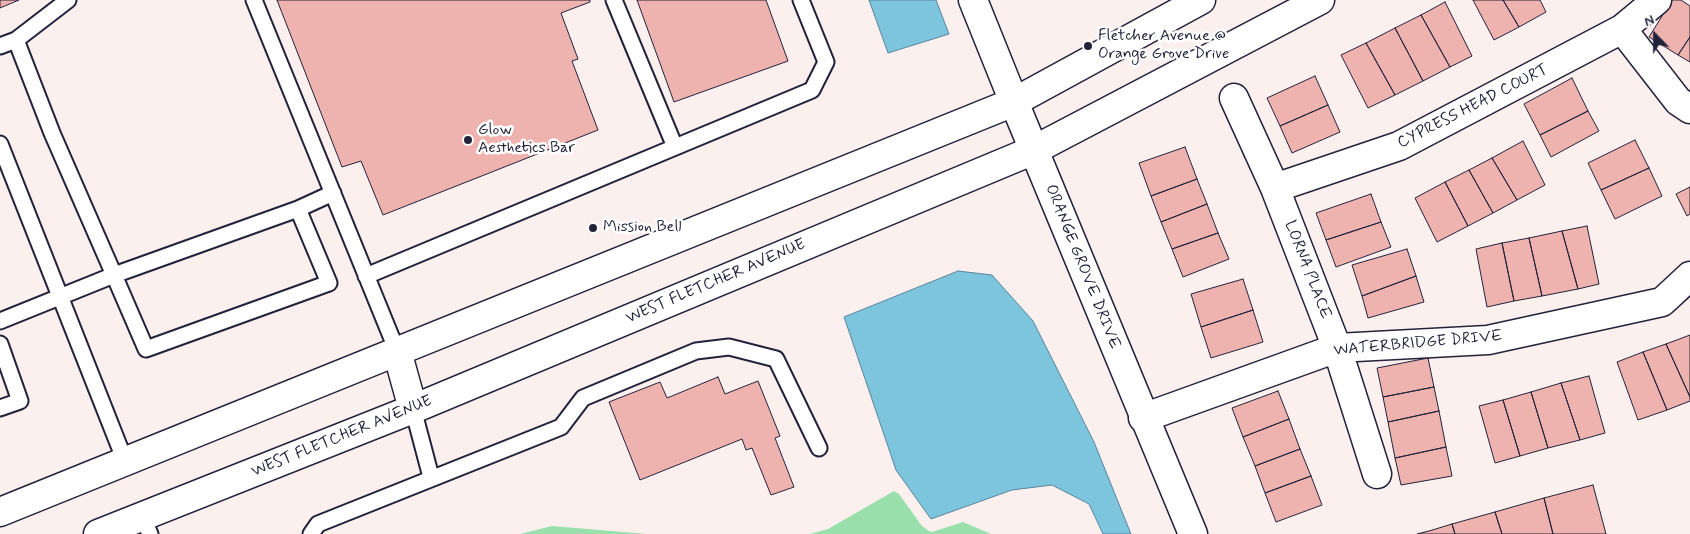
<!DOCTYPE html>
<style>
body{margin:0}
#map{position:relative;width:1690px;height:534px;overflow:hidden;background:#fcf0ef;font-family:Mynerve,sans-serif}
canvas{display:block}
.north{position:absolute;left:1630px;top:10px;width:50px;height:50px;-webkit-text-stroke:4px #fff;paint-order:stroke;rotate:338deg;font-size:14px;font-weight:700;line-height:20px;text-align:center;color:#22223b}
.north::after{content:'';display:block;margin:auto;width:18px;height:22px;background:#22223b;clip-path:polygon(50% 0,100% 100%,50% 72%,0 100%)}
</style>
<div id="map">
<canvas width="1690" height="534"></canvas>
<div class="north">N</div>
</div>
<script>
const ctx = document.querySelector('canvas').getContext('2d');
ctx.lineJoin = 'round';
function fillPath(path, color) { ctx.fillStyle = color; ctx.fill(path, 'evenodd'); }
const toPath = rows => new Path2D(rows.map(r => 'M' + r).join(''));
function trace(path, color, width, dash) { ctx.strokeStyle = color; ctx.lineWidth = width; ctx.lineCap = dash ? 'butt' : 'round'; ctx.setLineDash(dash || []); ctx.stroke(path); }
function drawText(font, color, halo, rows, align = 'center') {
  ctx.font = font + ' Mynerve,sans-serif'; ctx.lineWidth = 5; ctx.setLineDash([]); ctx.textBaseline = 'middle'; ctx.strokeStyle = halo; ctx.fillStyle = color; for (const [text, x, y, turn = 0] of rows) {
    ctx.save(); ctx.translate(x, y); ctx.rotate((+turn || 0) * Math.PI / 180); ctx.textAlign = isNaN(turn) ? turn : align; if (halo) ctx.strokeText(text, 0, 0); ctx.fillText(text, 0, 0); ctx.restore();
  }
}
const green = toPath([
 [894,491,899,494,922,526,929,531,932,532,963,522,991,534,810,534,828,529],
 [552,526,647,534,520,534]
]);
const water = toPath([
 [869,0,936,0,949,34,888,53,869,0],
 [958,271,992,275,1033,321,1094,442,1131,534,1103,534,1089,504,1052,485,1012,490,931,519,896,470,844,317,958,271]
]);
const building = toPath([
 [0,0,19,0,0,8,0,0],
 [277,0,590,0,590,2,561,13,578,59,572,61,598,130,383,215,361,161,342,167,277,0],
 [637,0,766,0,788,61,674,102,637,0],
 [1473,0,1503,0,1519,27,1494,40,1473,0],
 [1503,0,1540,0,1546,12,1519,27,1503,0],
 [1672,0,1681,0,1690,6,1690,37,1678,55,1649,37,1672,0],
 [1445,2,1472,56,1450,67,1421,15,1445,2],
 [1421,15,1450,67,1423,81,1395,28,1421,15],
 [1395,28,1423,81,1395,95,1366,43,1395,28],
 [1690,37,1690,62,1678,55,1690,37],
 [1366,43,1395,95,1368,108,1341,55,1366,43],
 [1315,76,1328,105,1280,126,1267,98,1315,76],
 [1572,78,1588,111,1540,135,1524,104,1572,78],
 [1328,105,1340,132,1292,153,1280,126,1328,105],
 [1588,111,1599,131,1551,157,1540,135,1588,111],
 [1635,140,1649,168,1601,190,1588,163,1635,140],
 [1523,141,1545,185,1517,200,1492,158,1523,141],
 [1185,147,1197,179,1151,196,1139,163,1185,147],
 [1492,158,1517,200,1493,213,1469,170,1492,158],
 [1649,168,1662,196,1615,219,1601,190,1649,168],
 [1469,170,1493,213,1468,226,1445,182,1469,170],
 [1197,179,1207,204,1161,222,1151,196,1197,179],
 [1445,182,1468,226,1437,242,1415,198,1445,182],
 [1690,187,1690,214,1687,216,1676,194,1690,187],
 [1371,194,1381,222,1326,240,1316,213,1371,194],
 [1207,204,1218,233,1172,249,1161,222,1207,204],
 [1381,222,1391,247,1336,267,1326,240,1381,222],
 [1587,226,1599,284,1578,289,1562,231,1587,226],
 [1562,231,1578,289,1542,296,1529,238,1562,231],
 [1218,233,1229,259,1183,277,1172,249,1218,233],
 [1529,238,1542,296,1514,301,1502,243,1529,238],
 [1502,243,1514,301,1487,307,1476,249,1502,243],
 [1407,249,1416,276,1362,296,1352,265,1407,249],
 [1416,276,1424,302,1368,318,1362,296,1416,276],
 [1243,279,1253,310,1201,327,1191,294,1243,279],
 [1253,310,1263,342,1211,358,1201,327,1253,310],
 [1690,335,1690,397,1666,344,1690,335],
 [1666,344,1690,397,1690,401,1667,410,1643,352,1666,344],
 [1643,352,1667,410,1638,420,1617,362,1643,352],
 [1428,358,1434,387,1383,397,1377,368,1428,358],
 [1589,376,1605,433,1580,440,1561,383,1589,376],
 [718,377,725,394,758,381,780,436,775,438,794,487,771,495,752,448,746,450,742,439,640,480,609,402,660,382,667,398,718,377],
 [1561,383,1580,440,1548,448,1531,392,1561,383],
 [1434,387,1439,411,1388,422,1383,397,1434,387],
 [1278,391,1289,419,1243,437,1232,408,1278,391],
 [1531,392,1548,448,1520,456,1503,400,1531,392],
 [1503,400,1520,456,1495,463,1479,406,1503,400],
 [1439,411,1446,447,1395,458,1388,422,1439,411],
 [1289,419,1300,449,1255,466,1243,437,1289,419],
 [1446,447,1452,476,1401,485,1395,458,1446,447],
 [1300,449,1311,476,1265,493,1255,466,1300,449],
 [1311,476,1322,505,1276,522,1265,493,1311,476],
 [1593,485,1606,534,1553,534,1544,498,1593,485],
 [1544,498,1553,534,1502,534,1495,512,1544,498],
 [1495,512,1502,534,1455,534,1452,524,1495,512],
 [1452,524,1455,534,1417,534,1429,531,1452,524]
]);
const service = toPath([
 [254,0,397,351],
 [614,0,675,147],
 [16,40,52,133,114,275,298,209],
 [0,46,16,40,68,0],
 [0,144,125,461],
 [366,276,812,90,826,62,801,0],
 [0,321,114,275,146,349,329,283,298,209,333,193],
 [0,344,20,401,0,408],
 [413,409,431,477],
 [142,516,150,534],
 [311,534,318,524,561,427,583,398,696,351,729,347,776,359,819,448]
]);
const minor = toPath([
 [973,0,1014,102],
 [1622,29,1678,101,1690,109],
 [1234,98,1275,188,1337,348,1377,474],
 [1275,188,1399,146,1622,29,1657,0],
 [1143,418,1337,348,1488,340,1662,302,1690,276]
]);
const tertiary = toPath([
 [1014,102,1193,534]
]);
const secondary = toPath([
 [397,351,413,409],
 [0,512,1014,102,1201,0],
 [98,534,413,409,1034,150,1320,0]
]);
const markers = [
 [1088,46,5,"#22223b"],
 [468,140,5,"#22223b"],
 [593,228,5,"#22223b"]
];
const poiNames = [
 ["Fletcher Avenue @",1098,37],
 ["Orange Grove Drive",1098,55],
 ["Glow",478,131],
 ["Aesthetics Bar",478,149],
 ["Mission Bell",603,228]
];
const streetNames = [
 ["CYPRESS HEAD COURT",1473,107,-27],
 ["ORANGE GROVE DRIVE",1082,267,68],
 ["LORNA PLACE",1307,270,69],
 ["WEST FLETCHER AVENUE",716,282,-23],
 ["WATERBRIDGE DRIVE",1418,344,-5],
 ["WEST FLETCHER AVENUE",342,437,-22]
];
fillPath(green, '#99e0ad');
fillPath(water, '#7dc4dd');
trace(water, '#59839c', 1);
fillPath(building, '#efb3af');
trace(building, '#22223b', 1);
trace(service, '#22223b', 19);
trace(minor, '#22223b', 31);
trace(tertiary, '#22223b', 31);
trace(secondary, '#22223b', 31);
trace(service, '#fff', 15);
trace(minor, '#fff', 28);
trace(tertiary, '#fff', 28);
trace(secondary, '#fff', 28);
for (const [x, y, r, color] of markers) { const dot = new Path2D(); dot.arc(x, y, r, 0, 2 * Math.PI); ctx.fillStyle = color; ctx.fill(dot); trace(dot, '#fff', 2); }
drawText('16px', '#22223b', '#fff', poiNames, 'left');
drawText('16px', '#22223b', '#fff', streetNames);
</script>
